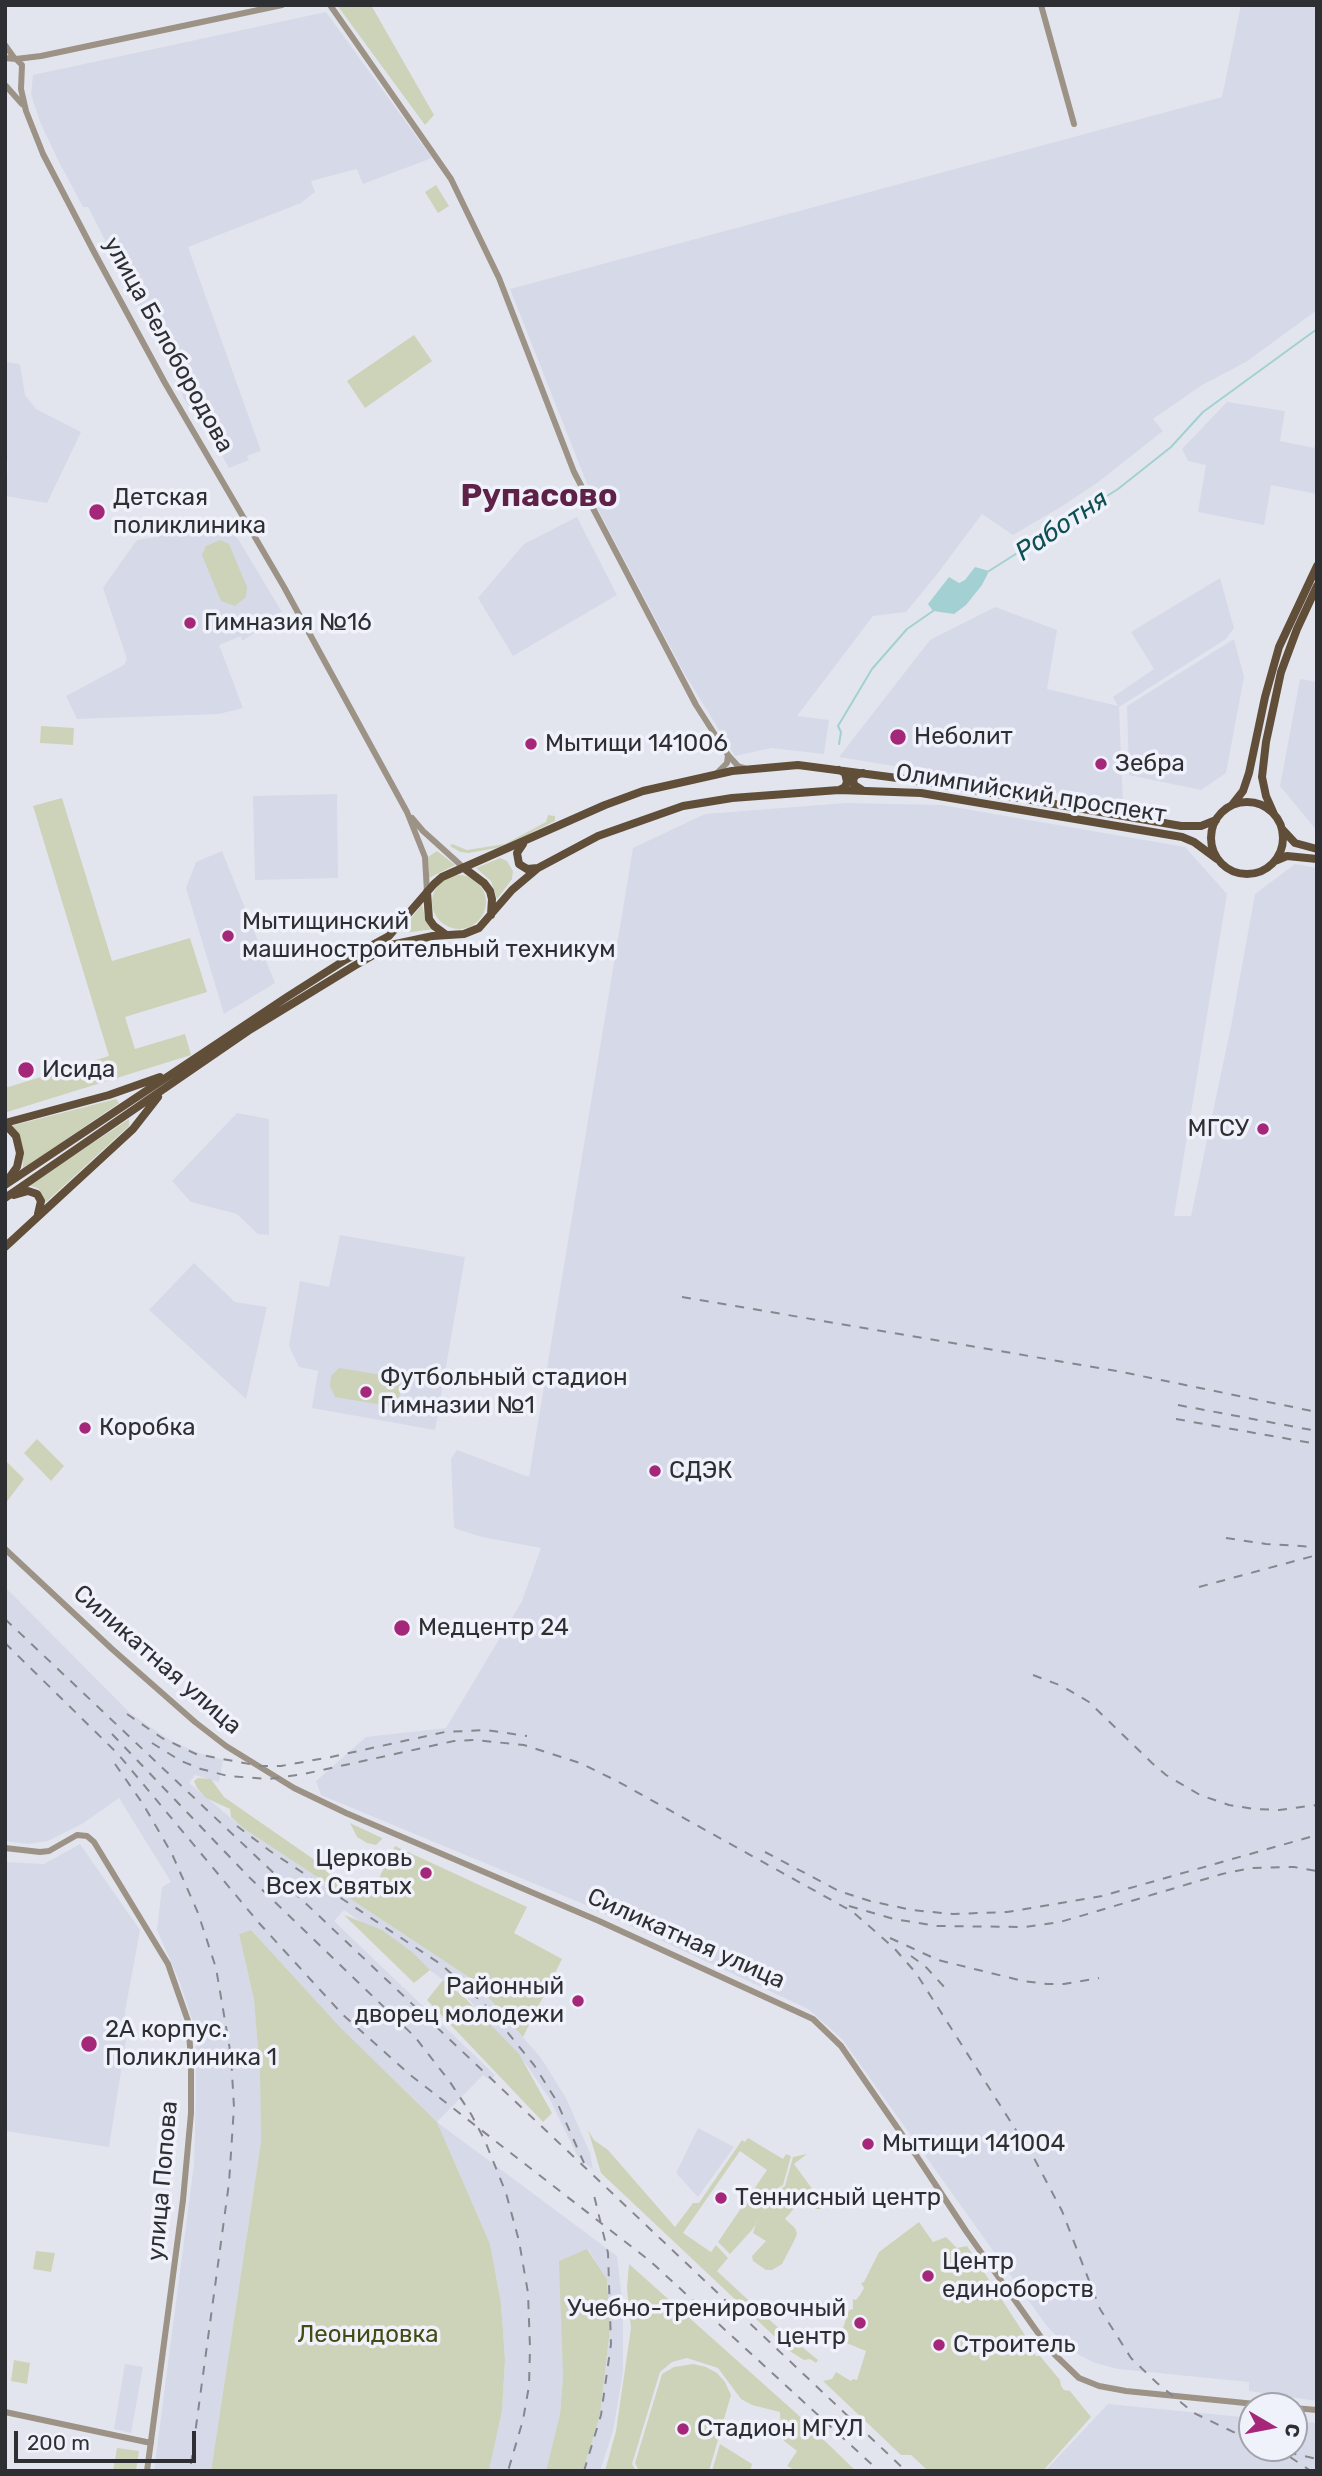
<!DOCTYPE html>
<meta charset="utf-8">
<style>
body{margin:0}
#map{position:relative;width:1322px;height:2476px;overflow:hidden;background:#e3e5ee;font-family:Rubik,sans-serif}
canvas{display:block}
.frame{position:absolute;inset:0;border:7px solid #2e2f32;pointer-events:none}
.north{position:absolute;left:1238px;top:2392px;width:70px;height:70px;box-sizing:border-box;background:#f0f2fb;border:2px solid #a2a4ab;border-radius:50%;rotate:100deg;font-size:19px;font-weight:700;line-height:28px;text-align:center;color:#2e2f32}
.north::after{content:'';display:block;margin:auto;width:24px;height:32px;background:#a5277a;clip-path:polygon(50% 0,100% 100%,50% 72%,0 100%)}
.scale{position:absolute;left:14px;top:2431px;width:182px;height:32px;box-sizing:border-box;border:4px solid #2e2f32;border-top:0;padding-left:9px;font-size:21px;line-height:24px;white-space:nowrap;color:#2e2f32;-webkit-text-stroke:5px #f0f2fb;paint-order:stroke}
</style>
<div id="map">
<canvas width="1322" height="2476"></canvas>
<div class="frame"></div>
<div class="north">С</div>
<div class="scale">200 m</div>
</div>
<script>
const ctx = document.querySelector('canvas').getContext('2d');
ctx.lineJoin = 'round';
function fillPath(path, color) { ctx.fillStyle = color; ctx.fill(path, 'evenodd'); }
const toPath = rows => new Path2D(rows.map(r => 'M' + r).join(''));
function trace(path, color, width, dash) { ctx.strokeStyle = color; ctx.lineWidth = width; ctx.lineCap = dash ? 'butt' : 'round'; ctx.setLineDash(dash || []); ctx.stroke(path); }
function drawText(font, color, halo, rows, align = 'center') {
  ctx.font = font + ' Rubik,sans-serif'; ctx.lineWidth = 7; ctx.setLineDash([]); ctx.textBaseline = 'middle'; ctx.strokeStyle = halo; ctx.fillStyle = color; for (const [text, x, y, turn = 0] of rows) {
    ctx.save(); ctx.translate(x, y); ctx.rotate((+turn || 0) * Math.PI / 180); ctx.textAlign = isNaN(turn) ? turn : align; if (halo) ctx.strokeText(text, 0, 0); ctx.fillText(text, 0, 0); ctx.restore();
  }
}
const built = toPath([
 [1241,5,1317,5,1317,310,1246,362,1202,385,1153,419,1163,431,1097,483,1064,505,1013,535,982,514,938,573,906,612,873,616,797,716,829,720,824,754,771,748,735,756,683,671,595,504,510,289,1222,97],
 [326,12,432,158,363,184,357,169,311,181,315,192,301,203,188,247,261,451,247,456,249,460,229,468,203,420,194,414,184,399,163,345,160,346,154,336,147,316,144,316,88,207,83,207,59,162,40,122,31,94,33,75],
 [5,362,20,364,25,395,36,409,81,432,47,503,5,496,8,467,5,444],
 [1227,402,1285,411,1280,441,1314,448,1317,438,1317,494,1271,485,1264,525,1198,512,1206,465,1188,461,1182,449],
 [577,517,617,595,513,656,478,598,524,544],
 [229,524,282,612,264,620,265,626,242,641,241,636,219,645,243,708,219,714,77,719,66,696,124,665,127,659,103,588,134,544,137,540],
 [1220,578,1234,628,1226,639,1119,707,1123,804,839,757,930,640,995,607,1057,630,1047,689,1118,706,1113,697,1154,669,1131,632],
 [1234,639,1244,677,1226,773,1201,790,1129,775,1127,706],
 [1300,679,1317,682,1317,831,1280,786],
 [337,794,338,878,255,880,253,796],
 [846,803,942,805,1185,847,1227,894,1174,1216,1191,1216,1231,1026,1255,894,1295,864,1317,868,1317,2401,1249,2391,1249,2382,1118,2369,1095,2363,1081,2356,1069,2349,1046,2325,842,2039,808,2009,581,1903,321,1795,316,1781,366,1737,446,1728,522,1601,541,1548,482,1537,454,1528,451,1459,457,1450,529,1477,633,848,705,814],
 [222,851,275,983,224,1014,186,888,196,862],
 [237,1113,269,1119,269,1235,258,1234,237,1214,191,1202,172,1181],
 [340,1235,465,1257,435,1430,312,1408,318,1371,299,1367,289,1346,300,1281,329,1287],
 [194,1263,235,1302,267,1307,246,1399,149,1310],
 [5,1587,130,1713,168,1739,196,1752,223,1760,219,1782,195,1775,189,1783,243,1828,473,1980,541,2058,566,2098,590,2153,593,2170,578,2157,549,2098,528,2067,465,1995,344,1910,334,1921,495,2075,490,2080,483,2075,437,2122,617,2256,623,2307,623,2372,613,2431,600,2471,583,2471,600,2415,610,2329,607,2279,588,2249,560,2261,563,2377,560,2414,546,2471,489,2471,502,2411,505,2360,501,2303,490,2244,437,2122,341,2028,251,1930,239,1934,254,2000,260,2074,261,2142,211,2471,154,2471,194,2164,196,2090,196,2040,192,2019,179,1980,157,1930,162,1887,171,1882,119,1798,82,1824,48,1841,28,1844,5,1841],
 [80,1844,140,1930,125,2012,126,2040,109,2147,5,2131,5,1862,44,1864],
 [698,2128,734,2147,698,2197,676,2173],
 [125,2364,143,2367,131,2433,114,2429],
 [1108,2404,1252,2418,1252,2448,1294,2448,1294,2421,1317,2423,1317,2471,1045,2471]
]);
const green = toPath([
 [337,5,371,5,434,115,425,125],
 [436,185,449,206,438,213,425,192],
 [414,335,432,361,365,408,347,381],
 [220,540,229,544,247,587,246,597,235,606,221,601,202,555,206,546],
 [41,726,74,728,73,745,40,743],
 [62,798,112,961,190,938,207,992,125,1017,135,1049,185,1034,191,1055,7,1112,5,1088,109,1056,33,806],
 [548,815,555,816,555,821,502,847,469,853,460,852,450,846,452,844,467,850,505,844,546,822],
 [437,851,455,865,429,878,428,857],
 [500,858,507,861,513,871,512,879,497,899,491,881,476,868],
 '432 902a27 27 0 1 1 54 0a27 27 0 1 1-54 0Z',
 [422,904,425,918,434,929,404,933,404,928],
 [116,1099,119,1103,23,1169,22,1144,11,1126],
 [129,1119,129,1126,45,1203,39,1189,29,1185],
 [339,1368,394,1377,401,1386,399,1399,389,1406,335,1397,330,1386,331,1376],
 [37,1439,64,1466,51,1481,24,1453],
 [5,1460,24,1479,5,1504],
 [198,1778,211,1779,224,1797,319,1863,329,1874,371,1894,395,1846,527,1907,514,1933,562,1959,523,2037,473,1980,243,1828,231,1817,230,1809,206,1798,197,1788,194,1781],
 [350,1823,382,1838,382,1839,376,1845,367,1843,357,1837],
 [344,1915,382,1930,412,1952,430,1970,414,1983],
 [251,1930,341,2028,437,2122,490,2244,501,2303,505,2360,502,2411,489,2471,211,2471,261,2142,260,2074,254,2000,239,1934],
 [443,1980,464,1997,519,2054,552,2113,543,2122,427,2000],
 [588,2130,594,2140,608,2150,675,2227,693,2203,699,2203,742,2140,745,2142,748,2138,783,2159,786,2154,791,2156,783,2185,773,2191,775,2193,752,2230,730,2254,718,2242,767,2170,740,2151,683,2233,711,2252,716,2245,728,2258,717,2271,774,2324,818,2360,816,2363,810,2359,804,2360,791,2352,601,2173],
 [807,2154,794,2164,821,2201,832,2193,829,2200,821,2209,816,2209,802,2199,785,2219,795,2228,797,2234,794,2241,782,2264,772,2270,766,2270,753,2261,752,2256,766,2241,753,2233,756,2223,776,2193,785,2186,793,2157],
 [919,2222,933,2242,946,2237,957,2248,967,2246,1032,2346,1031,2350,1036,2356,1040,2356,1060,2380,1061,2386,1064,2390,1070,2391,1091,2417,1043,2471,926,2469,911,2455,901,2455,823,2381,832,2379,836,2372,851,2381,853,2379,857,2380,866,2351,839,2340,849,2310,853,2309,853,2299,856,2300,860,2295,864,2288,861,2283,864,2282,879,2252],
 [587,2249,607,2279,610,2329,600,2415,583,2471,546,2471,560,2414,563,2377,559,2261],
 [36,2251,55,2253,51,2272,33,2269],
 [629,2264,796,2413,856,2471,797,2471,787,2466,797,2451,778,2436,781,2430,780,2412,752,2405,741,2399,718,2368,687,2358,672,2362,660,2372,632,2464,636,2471,605,2471,616,2431,631,2328,627,2288],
 [14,2360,30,2363,27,2384,11,2381],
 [693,2364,706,2367,717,2373,725,2382,731,2395,709,2471,639,2471,635,2463,662,2374,674,2367],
 [720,2444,752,2464,750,2471,712,2471],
 [117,2448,139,2451,136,2471,113,2471]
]);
const water = toPath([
 [975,567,989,571,982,585,966,605,954,614,933,611,928,604,949,577,959,583,965,580]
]);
const stream = toPath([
 [989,571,1118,489,1171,447,1203,412,1317,329],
 [839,744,841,732,838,726,872,669,907,629,933,611]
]);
const minor = toPath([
 [330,5,451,179,499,278,574,472,696,705,728,755,738,766,747,769],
 [1041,5,1074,124],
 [5,45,15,59],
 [5,58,16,59,22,65,21,89,26,111,43,154,94,252,165,383,284,587,407,812,425,857,427,892],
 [16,59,41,56,282,5],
 [6,86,22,104],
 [717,773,727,763,728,755],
 [412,818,423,831,464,868],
 [5,1549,112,1649,195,1722,226,1746,294,1788,346,1813,599,1921,813,2019,841,2046,912,2149,966,2231,1050,2350,1079,2378,1099,2386,1126,2391,1275,2406],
 [5,1848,40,1852,49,1851,77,1835,87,1836,94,1842,168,1964,188,2021,191,2059,191,2113,183,2200,147,2471],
 [1294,2408,1317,2410],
 [5,2412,151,2443]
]);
const major = toPath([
 [839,790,845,787,847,782,845,773,839,770],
 [862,790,854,785,853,779,856,775,863,773],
 '1211 838a36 36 0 1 1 72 0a36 36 0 1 1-72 0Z',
 [1232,805,1243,791,1249,773,1265,697,1279,647,1317,566],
 [1274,814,1266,796,1262,777,1266,742,1281,672,1297,629,1317,586],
 [1282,829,1295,843,1317,849],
 [523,844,517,853,519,864,527,869,538,868],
 [1275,861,1287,856,1317,859],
 [464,868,484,883,490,891,492,899,491,915],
 [427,892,429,919,434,926,445,934],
 [5,1123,109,1095,160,1077],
 [5,1124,16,1136,20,1153,17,1167,6,1182],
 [5,1185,287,997,345,960,389,936,434,884,442,877,605,805,643,791,732,771,798,765,928,782,1181,826,1201,826,1216,820],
 [14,1195,28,1191,37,1194,41,1201,38,1214],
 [5,1198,251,1029,354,966,391,945,433,936,464,934,479,928,512,890,538,868,598,836,683,806,732,798,839,790,921,793,1182,837,1194,842,1217,859],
 [5,1247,133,1129,158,1097]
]);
const rail = toPath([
 [682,1297,1117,1371,1317,1412],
 [1178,1405,1317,1431],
 [1176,1419,1317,1444],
 [1226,1538,1266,1544,1317,1547],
 [1199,1587,1317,1555],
 [5,1619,906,2471],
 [5,1643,118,1754,259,1923,343,2015,409,2074,650,2261,879,2471],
 [1033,1675,1062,1686,1089,1702,1152,1763,1166,1775,1200,1795,1229,1805,1254,1809,1279,1810,1317,1805],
 [127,1714,162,1738,196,1754,260,1766,281,1766,331,1757,445,1732,486,1730,527,1736],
 [112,1734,250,1878,415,2037,450,2082,471,2114,485,2141,506,2193,519,2241,528,2293,530,2348,529,2386,523,2420,508,2471],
 [152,1743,181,1761,201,1769,228,1776,269,1779,304,1774,454,1741,474,1740,524,1745,580,1763,617,1781,853,1912,894,1948,916,1973,1035,2160,1062,2211,1100,2309,1131,2358,1157,2383,1194,2413,1252,2441],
 [115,1764,143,1804,172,1854,198,1913,216,1968,231,2056,234,2107,229,2183,190,2471],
 [237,1826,270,1851,442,1965,487,2007,534,2065,556,2100,584,2163],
 [765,1852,839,1891,870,1901,912,1910,953,1914,981,1913,1007,1912,1102,1896,1317,1835],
 [849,1906,894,1919,937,1926,1025,1927,1060,1922,1091,1913,1222,1874,1251,1868,1294,1867,1317,1871],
 [890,1938,938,1960,1023,1981,1047,1984,1064,1984,1099,1978],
 [911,1956,925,1966,947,1990],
 [1270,2448,1317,2459],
 [1290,2457,1311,2471],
 [584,2471,601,2415,611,2344,608,2253,593,2191]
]);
const markers = [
 [97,512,9,"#a5277a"],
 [190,623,7,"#a5277a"],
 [898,737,9,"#a5277a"],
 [531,744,7,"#a5277a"],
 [1101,764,7,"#a5277a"],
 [228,936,7,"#a5277a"],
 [26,1070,9,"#a5277a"],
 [1263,1129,7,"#a5277a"],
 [366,1392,7,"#a5277a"],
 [85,1428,7,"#a5277a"],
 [655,1471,7,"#a5277a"],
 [402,1628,9,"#a5277a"],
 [426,1873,7,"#a5277a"],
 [578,2001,7,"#a5277a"],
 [89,2044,9,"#a5277a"],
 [868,2144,7,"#a5277a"],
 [721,2198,7,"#a5277a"],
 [928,2276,7,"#a5277a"],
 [860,2323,7,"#a5277a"],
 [939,2345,7,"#a5277a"],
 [683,2429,7,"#a5277a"]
];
const streetNames = [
 ["улица Белобородова",168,345,61],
 ["Олимпийский проспект",1031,794,9],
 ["Силикатная улица",157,1660,41],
 ["Силикатная улица",686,1939,24],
 ["улица Попова",163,2181,-85]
];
const poiNames = [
 ["Детская",113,498],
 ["поликлиника",113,526],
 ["Гимназия №16",204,623],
 ["Неболит",914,737],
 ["Мытищи 141006",545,744],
 ["Зебра",1115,764],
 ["Мытищинский",242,922],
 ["машиностроительный техникум",242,950],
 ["Исида",42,1070],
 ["МГСУ",1249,1129,"right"],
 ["Футбольный стадион",380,1378],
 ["Гимназии №1",380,1406],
 ["Коробка",99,1428],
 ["СДЭК",669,1471],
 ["Медцентр 24",418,1628],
 ["Церковь",412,1859,"right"],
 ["Всех Святых",412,1887,"right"],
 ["Районный",564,1987,"right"],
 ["дворец молодежи",564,2015,"right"],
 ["2А корпус.",105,2030],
 ["Поликлиника 1",105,2058],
 ["Мытищи 141004",882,2144],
 ["Теннисный центр",735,2198],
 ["Центр",942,2262],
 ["единоборств",942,2290],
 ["Учебно-тренировочный",846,2309,"right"],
 ["центр",846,2337,"right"],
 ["Строитель",953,2345],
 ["Стадион МГУЛ",697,2429]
];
const parkNames = [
 ["Леонидовка",368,2335]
];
const waterNames = [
 ["Работня",1062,526,-34]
];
const districtNames = [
 ["Рупасово",539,497]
];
fillPath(built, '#d6d9e8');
fillPath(green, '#cdd3b9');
fillPath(water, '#a3d0d2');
trace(stream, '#a3d0d2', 2);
trace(minor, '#9c9286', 6);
trace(major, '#604e39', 8);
trace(rail, '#86878d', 2, [9, 9]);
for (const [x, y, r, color] of markers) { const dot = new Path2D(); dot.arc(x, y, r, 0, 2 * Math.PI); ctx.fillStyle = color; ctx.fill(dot); trace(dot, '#f0f2fb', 2.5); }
drawText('24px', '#2e2f32', '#f0f2fb', streetNames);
drawText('24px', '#2e2f32', '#f0f2fb', poiNames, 'left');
drawText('24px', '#434c14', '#f0f2fb', parkNames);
drawText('italic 26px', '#0e5053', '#f0f2fb', waterNames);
drawText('bold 32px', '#5e2147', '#f0f2fb', districtNames);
</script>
